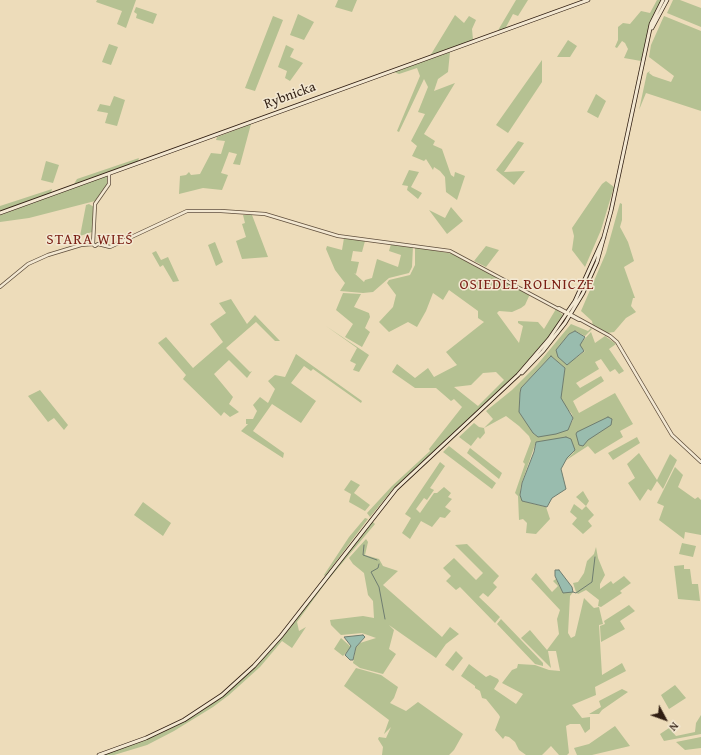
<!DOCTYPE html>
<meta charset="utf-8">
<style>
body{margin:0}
#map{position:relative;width:701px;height:755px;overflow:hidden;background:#eddcba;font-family:"Gentium Book Plus",serif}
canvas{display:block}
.north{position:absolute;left:645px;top:699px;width:40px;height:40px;-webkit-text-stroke:3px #f3e8d2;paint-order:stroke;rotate:131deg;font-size:11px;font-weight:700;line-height:16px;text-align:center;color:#301e12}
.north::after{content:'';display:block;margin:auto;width:14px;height:18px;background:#301e12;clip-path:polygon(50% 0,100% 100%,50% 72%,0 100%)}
</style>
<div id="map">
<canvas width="701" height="755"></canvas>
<div class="north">N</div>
</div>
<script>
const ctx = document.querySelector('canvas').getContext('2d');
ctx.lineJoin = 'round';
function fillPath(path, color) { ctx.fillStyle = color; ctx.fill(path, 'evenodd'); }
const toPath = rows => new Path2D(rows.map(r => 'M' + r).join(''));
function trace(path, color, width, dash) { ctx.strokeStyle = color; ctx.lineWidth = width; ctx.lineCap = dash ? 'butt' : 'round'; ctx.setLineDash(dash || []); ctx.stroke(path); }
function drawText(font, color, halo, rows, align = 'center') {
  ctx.font = font + ' "Gentium Book Plus",serif'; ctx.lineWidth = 3; ctx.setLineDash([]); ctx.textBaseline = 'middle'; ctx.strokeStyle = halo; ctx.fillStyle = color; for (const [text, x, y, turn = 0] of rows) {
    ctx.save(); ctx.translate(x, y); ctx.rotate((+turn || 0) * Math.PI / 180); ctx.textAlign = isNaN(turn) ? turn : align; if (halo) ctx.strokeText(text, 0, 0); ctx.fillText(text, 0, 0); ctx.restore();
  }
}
const green = toPath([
 [97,0,136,0,126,28,117,24,122,11,96,2],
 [338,0,357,0,352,12,335,7],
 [516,0,528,0,518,16,513,14,505,29,497,32],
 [657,0,661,0,650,23,641,61,624,58,628,49,625,43,622,41,617,48,615,47,618,40,618,27,623,23,630,24,641,11,650,13],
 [673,0,680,0,701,8,701,27,667,13],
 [136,7,157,14,153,24,136,18,137,14,134,12],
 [298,14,314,22,304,40,290,35],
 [455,15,464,23,469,16,476,20,472,29,473,40,430,56],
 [273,16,283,20,255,91,245,88],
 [664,16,701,31,701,111,646,93,639,110,647,73,650,71,649,73,653,76,671,82,674,76,649,57,651,45],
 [568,40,577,46,570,57,557,57],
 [109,44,118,47,111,65,102,62],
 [286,45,294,49,290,57,303,63,290,81,285,78,287,71,278,67],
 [450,52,448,72,438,79,434,91,455,83,424,134,435,141,433,145,442,149,451,175,454,177,455,172,465,176,457,200,446,192,445,177,440,171,434,167,433,170,426,159,424,161,412,156,417,146,411,141,425,114,418,112,428,87,424,79,399,132,397,131,420,76,417,68,399,74,394,72],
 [542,60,542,82,508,133,496,125],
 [596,94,606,101,598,118,587,112],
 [114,96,125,100,117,126,105,123,108,113,97,111,100,104,110,106],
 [251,124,240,165,233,164,237,154,229,152,221,173,228,175,222,190,203,188,179,194,180,176,186,175,189,172,191,175,200,174,211,153,221,154,225,141,216,140,217,137],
 [518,141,524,143,504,172,525,171,514,185,496,170],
 [139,158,138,161,74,184,77,179],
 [46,161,59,165,53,183,41,180],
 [409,170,419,172,411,187,422,193,418,199,407,190,408,186,402,185],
 [107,176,109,182,95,201,29,218,0,222,0,215],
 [606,181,614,187,613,190,601,230,585,267,572,250,574,236,572,228,602,184],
 [52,189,51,193,48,194,0,211,0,206],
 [620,203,622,204,622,220,620,227,628,242,634,261,624,267,635,298,633,298,631,306,636,312,626,318,614,332,607,333,593,326,592,321,581,311,606,253],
 [89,204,94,207,92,232,80,236,86,205],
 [451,207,463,221,447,234,429,210,445,218],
 [243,215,252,215,268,257,242,259,236,241,246,237,242,224,245,223],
 [344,238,365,241,362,252,353,251,351,261,359,262,356,274,354,273,364,282,365,280,372,278,377,259,398,267,401,255,389,251,391,244,413,246,412,267,409,273,389,278,373,292,363,293,340,291,345,283,335,270,326,249,327,246,342,250],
 [215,242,223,262,216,266,208,245],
 [486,246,499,250,486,267,474,261],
 [415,247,454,254,530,294,525,305,521,308,512,312,499,311,497,313,519,343,523,326,518,323,518,321,538,322,544,329,556,309,563,315,549,338,531,359,506,384,393,489,370,517,367,513,392,486,430,451,429,449,462,407,454,399,451,401,436,388,415,388,392,372,397,364,415,378,428,368,434,377,457,365,446,352,484,322,478,318,478,311,449,290,443,300,433,293,426,311,417,327,408,322,389,332,379,322,393,307,396,295,387,283,389,280,410,275,415,265],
 [496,372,504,380,478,406,454,387,471,385,483,373],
 [156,251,161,260,168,257,179,281,173,282,163,265,160,267,152,253],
 [343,293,361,294,354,307,369,313,370,317,365,328,370,332,362,347,345,337,353,324,336,310],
 [231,299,247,324,255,315,280,341,275,341,256,322,226,348,250,372,252,371,247,378,229,360,214,374,233,397,229,404,239,412,230,417,224,412,221,416,183,379,186,375,158,343,166,337,193,368,223,342,210,324,226,313,219,303],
 [571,324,588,331,591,328,592,329,585,336,575,331,569,334,556,351,576,358,585,351,579,345,591,332,595,343,605,336,616,344,609,349,624,371,619,374,615,369,610,372,601,359,595,362,599,369,576,383,580,388,601,376,604,381,573,401,579,413,615,393,633,424,620,431,623,437,595,454,588,446,565,461,574,452,554,440,536,442,521,485,520,495,522,501,546,507,550,519,536,534,526,533,527,523,523,519,519,520,518,496,515,493,525,464,523,462,531,441,529,436,519,426,506,416,484,428,485,433,480,439,478,437,471,446,459,437,474,423,479,427,484,428,493,419,486,411,512,390,537,365],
 [551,356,565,368,560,400,572,414,573,420,569,427,535,435,519,412,520,393,521,388],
 [326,326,369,355,359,372,353,370,356,364,350,361,357,348],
 [296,354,362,401,361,403,313,369,311,371,304,366,291,383,316,401,301,423,272,404,253,431,284,453,283,458,241,431,248,424,246,424,246,419,253,419,257,411,253,405,260,397,268,403,275,389,268,381,275,375,285,377],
 [40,390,68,425,64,430,54,418,48,422,28,396],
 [637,437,640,443,613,460,608,453],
 [449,446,496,483,492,489,443,452],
 [470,448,502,473,499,479,467,453],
 [639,453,657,480,670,454,677,460,663,489,657,481,651,491,648,489,640,501,628,483,635,478,627,464],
 [440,462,445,466,430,488,434,490,427,500,424,498,416,509,420,513,434,493,437,493,444,487,451,493,448,497,452,499,445,507,451,511,445,518,440,517,432,527,421,521,410,539,402,533,411,518,405,514],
 [675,467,683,475,678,487,695,499,698,497,701,500,701,535,685,532,684,539,659,520,664,506,657,503],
 [351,480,360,485,354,493,370,505,365,511,349,502,351,494,344,490],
 [583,491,589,501,586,506,594,515,588,521,592,526,583,534,572,524,577,518,570,512,574,504,582,510,586,506,576,497],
 [143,502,171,523,163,536,134,515],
 [365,518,368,519,325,576,324,575,349,537],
 [372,521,375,524,327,581,297,622,299,631,306,627,292,648,282,641,260,667,229,695,213,707,174,731,147,745,114,755,102,755,155,736,176,726,196,715,236,685,258,664,280,639],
 [366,539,368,542,365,555,379,559,383,566,398,571,383,585,442,637,450,627,459,634,446,644,436,658,389,625,394,630,389,649,396,654,383,674,360,668,353,663,356,647,360,643,376,638,362,633,341,635,331,625,330,620,363,616,374,618,373,601,368,595,364,573,353,564,349,558],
 [682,543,696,546,693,557,679,554],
 [467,544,499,576,493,583,497,587,488,597,483,593,479,597,500,617,495,623,460,587,456,590,446,581,451,576,443,568,454,558,476,580,483,573,455,545],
 [596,547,598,558,605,575,600,584,600,589,611,581,613,584,624,576,631,583,620,591,622,593,601,607,598,606,599,600,586,590,578,594,576,592,573,583,578,582,584,573,587,561,594,554],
 [684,565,684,569,690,569,692,584,698,584,700,601,678,599,674,566],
 [536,573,552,592,558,586,553,581,556,579,563,592,573,592,570,596,568,633,571,638,575,636,584,598,594,608,599,607,603,624,599,625,602,675,622,663,626,671,595,687,596,695,572,705,582,718,590,717,590,729,585,733,580,724,570,724,566,726,569,753,567,755,559,755,551,746,542,755,526,755,519,750,515,742,509,737,505,736,503,739,495,730,500,717,499,715,486,699,482,698,480,691,475,688,475,686,461,676,469,664,486,677,490,675,498,679,499,681,494,689,516,704,523,694,502,683,512,670,517,668,518,664,535,665,549,670,560,671,556,651,548,651,551,668,521,638,530,630,547,650,559,634,557,619,560,610,531,579],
 [629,605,635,611,620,621,625,629,601,642,600,626,605,624,604,621],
 [501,619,543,663,543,666,535,664,497,624],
 [341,638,351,647,343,656,334,649],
 [456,651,463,658,453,671,445,665],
 [356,668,381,675,398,687,394,698,390,703,406,711,418,702,463,734,454,750,449,755,382,755,383,747,378,739,379,737,386,738,391,727,384,734,389,720,344,686],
 [675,685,686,698,669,709,661,695],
 [622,689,628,692,602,710,599,714,589,714,601,707,599,701],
 [701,715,701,734,664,741,660,734,669,728,676,736,695,732,696,723],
 [615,726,630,746,592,755,577,755,574,748,589,744],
 [701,737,701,748,685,750,676,742]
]);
const water = toPath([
 [575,331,585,337,580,345,584,351,567,365,558,357,556,350,569,334,575,331],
 [551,356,565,368,561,398,573,418,568,430,556,434,538,437,533,433,519,412,520,393,521,388,551,356],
 [608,417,612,419,611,425,588,440,583,446,579,445,576,434,577,432,608,417],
 [566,437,571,439,575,450,567,458,561,469,566,489,552,498,547,507,522,501,520,495,522,483,534,452,536,442,566,437],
 [559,570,572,587,573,592,563,593,555,576,555,570,559,570],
 [363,635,365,637,356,647,353,660,350,660,345,655,351,646,344,637,363,635]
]);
const stream = toPath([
 [364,545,363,555,377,560],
 [379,564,378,568,371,572,379,587,385,619],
 [573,592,576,593,592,582,595,557]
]);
const tertiary = toPath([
 [93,244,95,204,109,184,109,174],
 [0,287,28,264,48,255,81,245,93,244,95,246,98,244,110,247,187,211,221,211,265,214,338,236,450,251,579,320],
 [559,308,610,336,617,342,672,435,701,462]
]);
const secondary = toPath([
 [652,28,667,0],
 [0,213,588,0],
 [522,373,543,351,565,323,583,293,597,262,611,211,651,24,663,0],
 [99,755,146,738,184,720,222,695,254,666,281,636,396,489,518,375,549,339,575,301,604,237]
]);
const streetNames = [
 ["Rybnicka",290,96,-20]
];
const neighbourhoodNames = [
 ["STARA WIEŚ",90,240],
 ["OSIEDLE ROLNICZE",527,285]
];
fillPath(green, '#b5c192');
fillPath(water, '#99bcae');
trace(water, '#6f7d70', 1);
trace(stream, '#6f7d70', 1);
trace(tertiary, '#5f4e3c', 4);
trace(secondary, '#301e12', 4.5);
trace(tertiary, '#f3e8d2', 2.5);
trace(secondary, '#f3e8d2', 3);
drawText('14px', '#301e12', '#f3e8d2', streetNames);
ctx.letterSpacing = '1px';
drawText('15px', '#7a1f14', '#f3e8d2', neighbourhoodNames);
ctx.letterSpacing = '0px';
</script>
